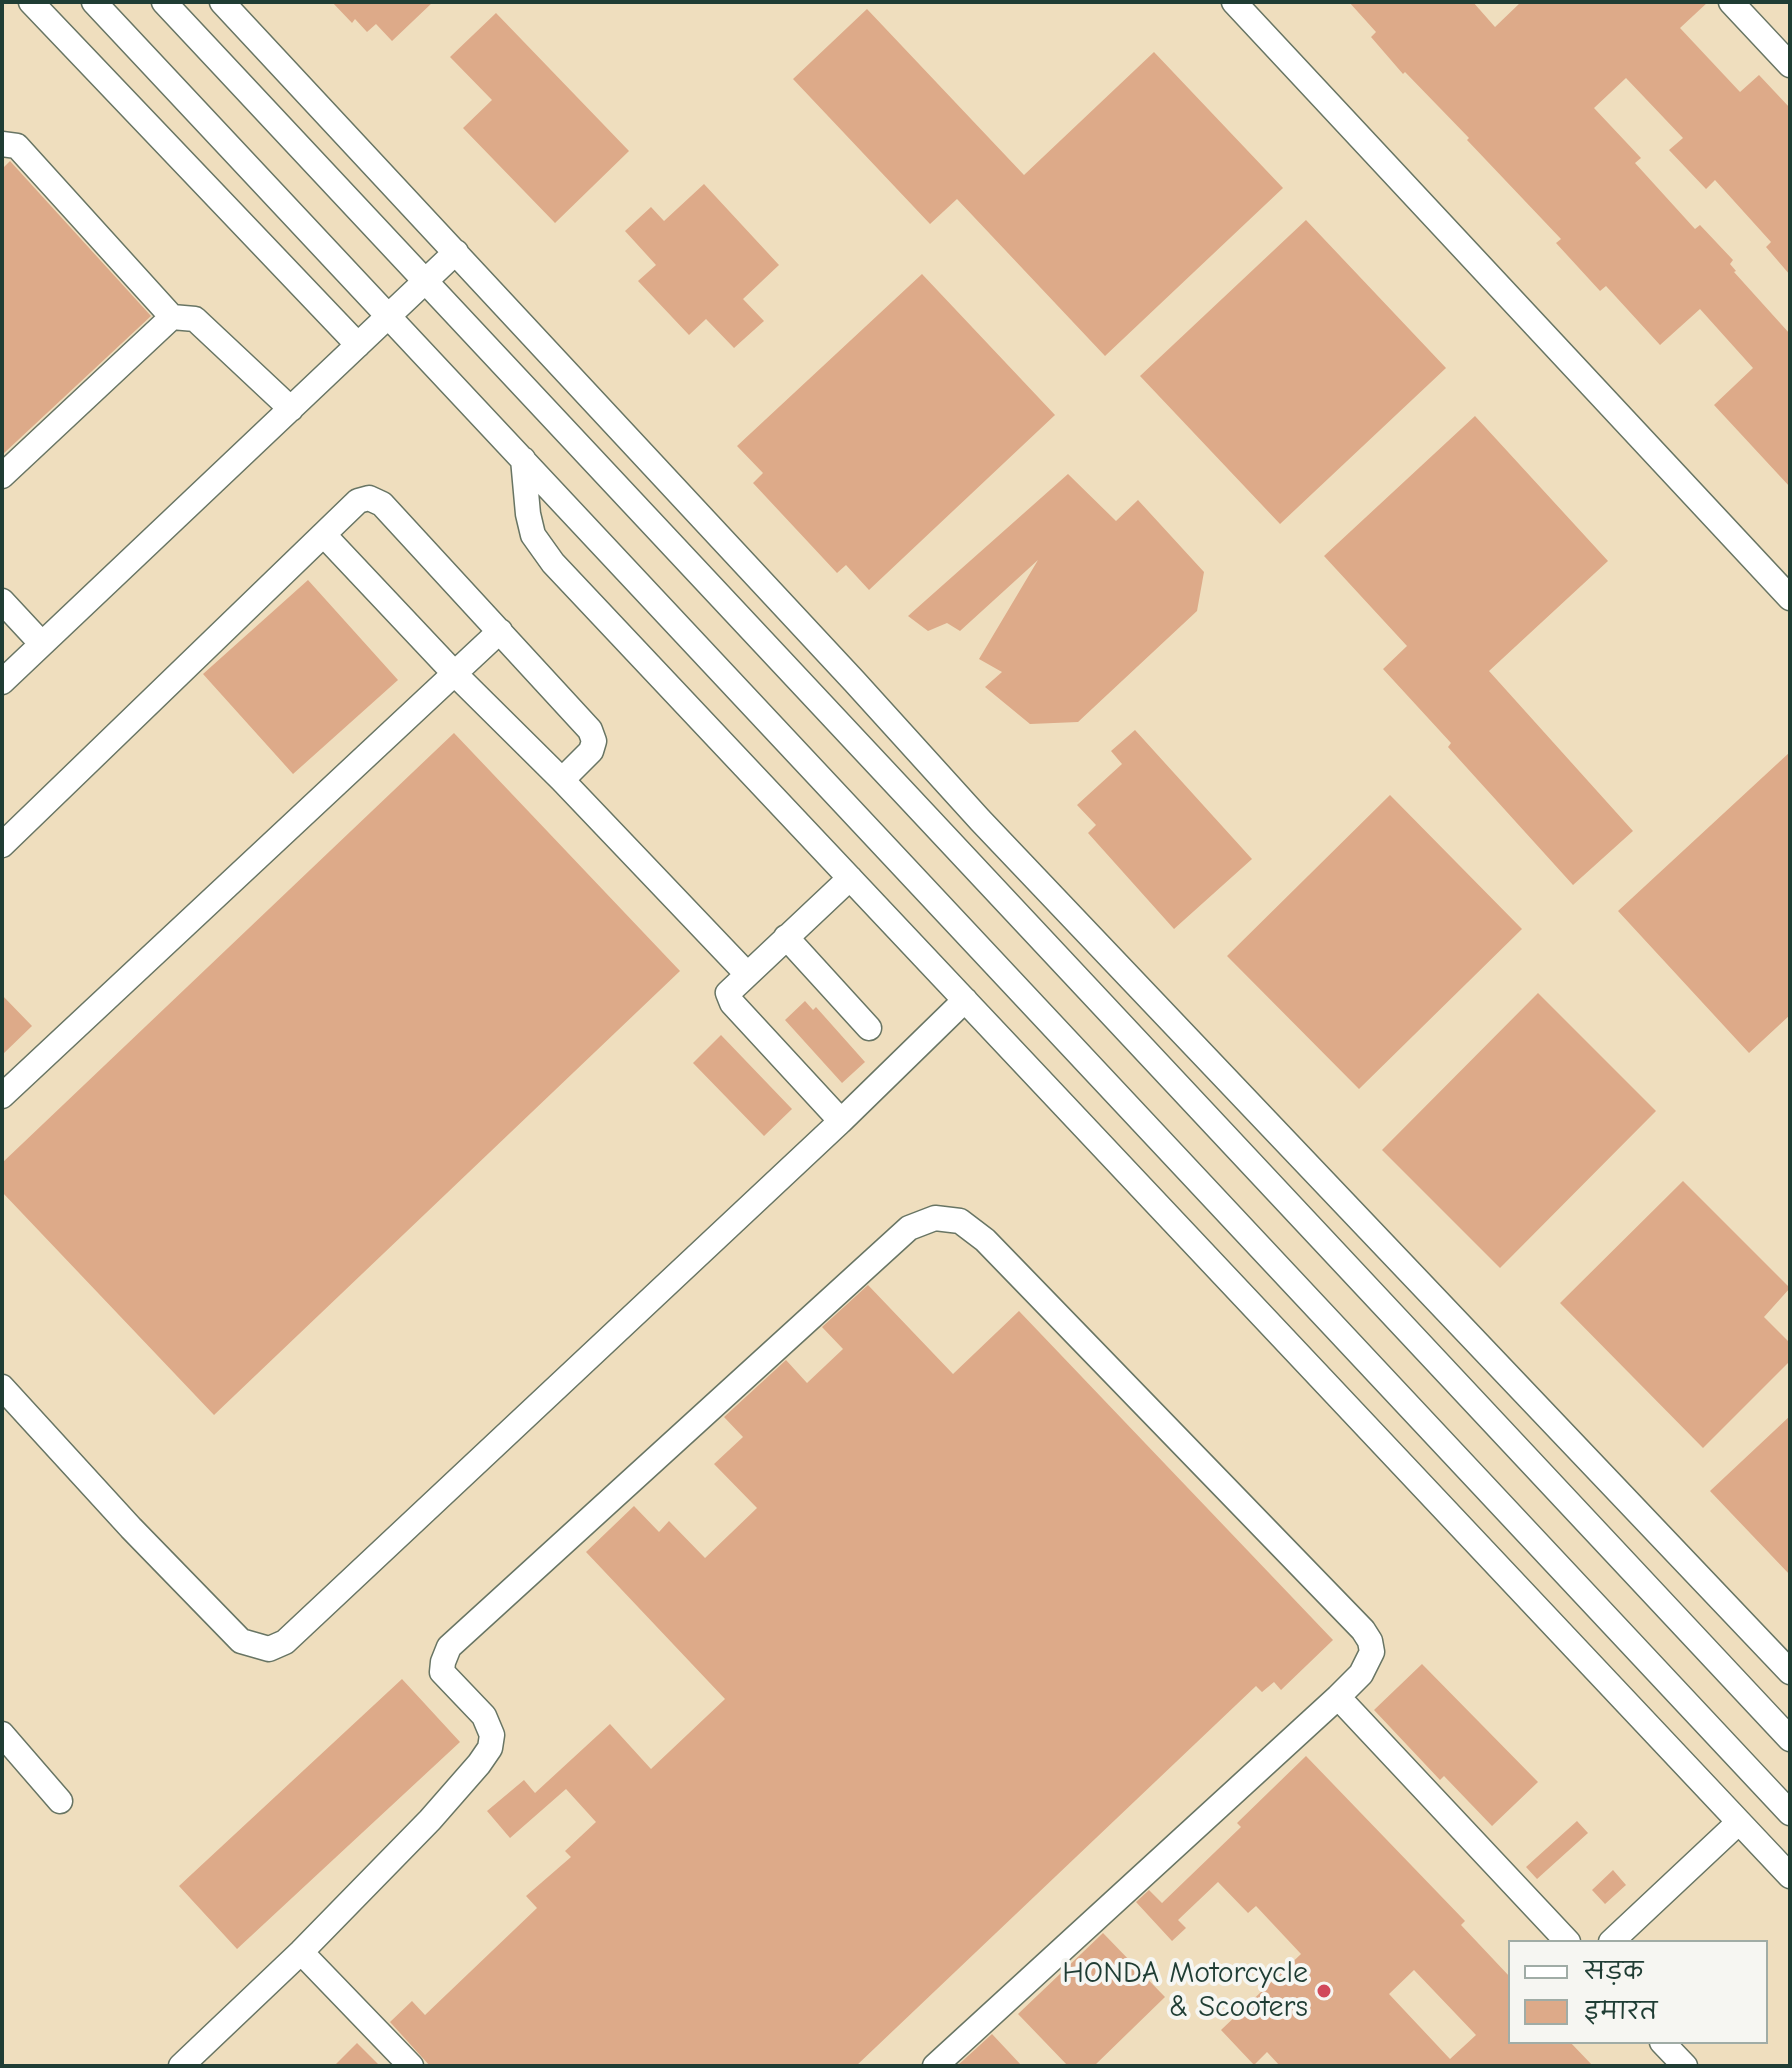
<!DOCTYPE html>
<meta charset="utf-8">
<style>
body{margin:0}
#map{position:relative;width:1792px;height:2068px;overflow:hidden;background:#efdebe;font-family:"Comic Neue","Playpen Sans Deva",sans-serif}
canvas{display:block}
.frame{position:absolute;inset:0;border:4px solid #1f3d34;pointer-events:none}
.legend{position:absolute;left:1508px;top:1940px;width:260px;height:104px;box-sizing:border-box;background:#f6f6f2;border:2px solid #a0aca6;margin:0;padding:10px 14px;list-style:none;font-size:24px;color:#1f3d34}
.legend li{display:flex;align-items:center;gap:16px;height:40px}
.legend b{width:40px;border:2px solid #a0aca6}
</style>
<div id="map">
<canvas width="1792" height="2068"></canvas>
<div class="frame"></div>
<ul class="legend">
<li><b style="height:10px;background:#fff"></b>सड़क</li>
<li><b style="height:22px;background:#ddaa89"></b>इमारत</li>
</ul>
</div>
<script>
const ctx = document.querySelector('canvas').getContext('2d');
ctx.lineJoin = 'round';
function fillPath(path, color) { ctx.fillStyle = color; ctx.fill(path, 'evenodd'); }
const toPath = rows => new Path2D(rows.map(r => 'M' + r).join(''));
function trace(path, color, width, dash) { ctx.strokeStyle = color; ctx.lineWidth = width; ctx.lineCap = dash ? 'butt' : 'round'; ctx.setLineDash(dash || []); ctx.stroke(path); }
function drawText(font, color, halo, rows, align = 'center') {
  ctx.font = font + ' "Comic Neue",sans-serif'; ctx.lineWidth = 8; ctx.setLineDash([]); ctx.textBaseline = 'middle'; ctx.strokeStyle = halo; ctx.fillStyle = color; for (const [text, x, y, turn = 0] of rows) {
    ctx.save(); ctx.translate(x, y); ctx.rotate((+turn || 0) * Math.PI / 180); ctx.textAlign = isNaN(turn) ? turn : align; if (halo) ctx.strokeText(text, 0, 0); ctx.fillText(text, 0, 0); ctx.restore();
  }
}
const building = toPath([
 [332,2,433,2,392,41,376,24,367,32,355,19,352,23],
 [1349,2,1473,2,1495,27,1521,2,1708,2,1680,28,1740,92,1759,75,1790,108,1790,275,1766,247,1771,242,1715,180,1706,189,1669,150,1683,138,1626,78,1594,108,1641,158,1635,163,1695,229,1700,225,1733,260,1730,264,1736,271,1734,272,1790,334,1790,487,1714,405,1753,368,1700,309,1660,345,1606,286,1600,291,1556,243,1561,239,1467,140,1469,138,1405,72,1403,74,1371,37,1376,32],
 [867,9,1024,175,1154,52,1283,188,1105,356,957,199,930,224,793,79],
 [496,13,629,151,555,223,463,128,492,100,450,57],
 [10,161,151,316,2,455,2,169],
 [704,184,779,265,743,299,764,321,734,348,706,319,689,335,638,281,656,265,625,231,651,207,664,221],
 [1306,220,1446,368,1280,524,1140,376],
 [922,274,1055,415,869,590,846,565,837,573,753,483,763,473,737,446],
 [1475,416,1608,561,1489,671,1633,831,1573,885,1448,747,1451,743,1383,669,1407,646,1324,556],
 [1068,474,1116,521,1138,500,1204,572,1197,611,1078,722,1030,724,985,687,1002,672,979,659,1038,560,960,631,947,623,928,631,908,616],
 [308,580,398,680,293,774,203,674],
 [1135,730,1252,859,1174,929,1088,833,1096,825,1077,805,1122,764,1111,751],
 [454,733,680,971,214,1415,2,1192,2,1163],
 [1790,752,1790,1015,1749,1053,1618,911],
 [1390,795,1522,929,1359,1089,1227,956],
 [1538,993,1656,1111,1500,1268,1382,1150],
 [2,995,32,1026,2,1055],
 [805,1001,813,1010,816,1007,865,1062,842,1083,785,1020],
 [721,1035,792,1109,764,1136,693,1063],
 [1683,1181,1790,1288,1764,1317,1790,1343,1790,1361,1703,1448,1560,1303],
 [868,1285,953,1374,1019,1311,1333,1640,1281,1690,1274,1682,1262,1692,1256,1686,856,2066,430,2066,390,2022,412,2001,425,2015,537,1908,526,1896,571,1857,565,1851,596,1822,566,1789,510,1838,487,1811,524,1780,535,1793,610,1724,651,1769,725,1699,586,1552,634,1506,659,1532,669,1521,705,1558,757,1508,714,1464,743,1437,724,1417,786,1360,807,1383,843,1349,822,1327],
 [1790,1416,1790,1575,1710,1491],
 [1422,1664,1538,1782,1492,1826,1444,1776,1440,1780,1374,1710],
 [402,1679,460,1742,237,1949,179,1886],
 [1306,1756,1465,1921,1461,1925,1510,1977,1510,2042,1570,2042,1593,2066,1280,2066,1267,2052,1254,2065,1221,2030,1301,1954,1256,1906,1248,1913,1218,1882,1178,1920,1186,1928,1172,1941,1136,1902,1149,1890,1162,1903,1241,1827,1237,1823],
 [1414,1970,1476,2035,1450,2059,1389,1994],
 [1577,1821,1588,1833,1537,1879,1526,1867],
 [1613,1870,1626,1885,1605,1904,1592,1890],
 [1103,1933,1165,1997,1094,2066,1068,2066,1018,2014],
 [992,2034,1022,2066,957,2066],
 [357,2043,380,2066,334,2066]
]);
const minor = toPath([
 [31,2,358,345],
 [94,2,1790,1813],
 [164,2,1790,1739],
 [222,2,854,681,980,820,1790,1672],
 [1234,2,1790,598],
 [1731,2,1790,65],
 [2,144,17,146,172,317],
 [523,459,528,514,533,535,553,563,1790,1876],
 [2,476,172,317,195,319,291,409],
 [324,535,455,674,562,780,746,973],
 [2,601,42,644],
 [2,682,456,252],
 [2,845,358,501,369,498,382,504,590,730,594,741,591,751,562,780],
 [786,937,869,1028],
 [2,1096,500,631],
 [841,1121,965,1000],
 [2,1387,131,1528,241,1641,269,1649,285,1642,841,1121,732,1003,728,993,850,878],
 [1338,1697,1568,1942],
 [2,1734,60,1801],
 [1611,1942,1739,1822],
 [301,1952,411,2066],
 [1662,2042,1685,2066],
 [181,2066,301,1952,430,1820,479,1764,490,1748,492,1735,484,1716,442,1672,443,1662,449,1647,909,1228,935,1218,960,1221,985,1240,1363,1630,1370,1641,1372,1652,1361,1674,1338,1697,935,2066]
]);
const markers = [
 [1324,1991,8,"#d1495b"]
];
const poiNames = [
 ["HONDA Motorcycle",1308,1974],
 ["& Scooters",1308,2008]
];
fillPath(building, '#ddaa89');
trace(minor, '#687564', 27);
trace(minor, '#fff', 24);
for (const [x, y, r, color] of markers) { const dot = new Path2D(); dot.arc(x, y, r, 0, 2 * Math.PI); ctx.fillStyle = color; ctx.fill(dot); trace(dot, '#f6f6f2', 3); }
drawText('30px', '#1f3d34', '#f6f6f2', poiNames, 'right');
</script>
